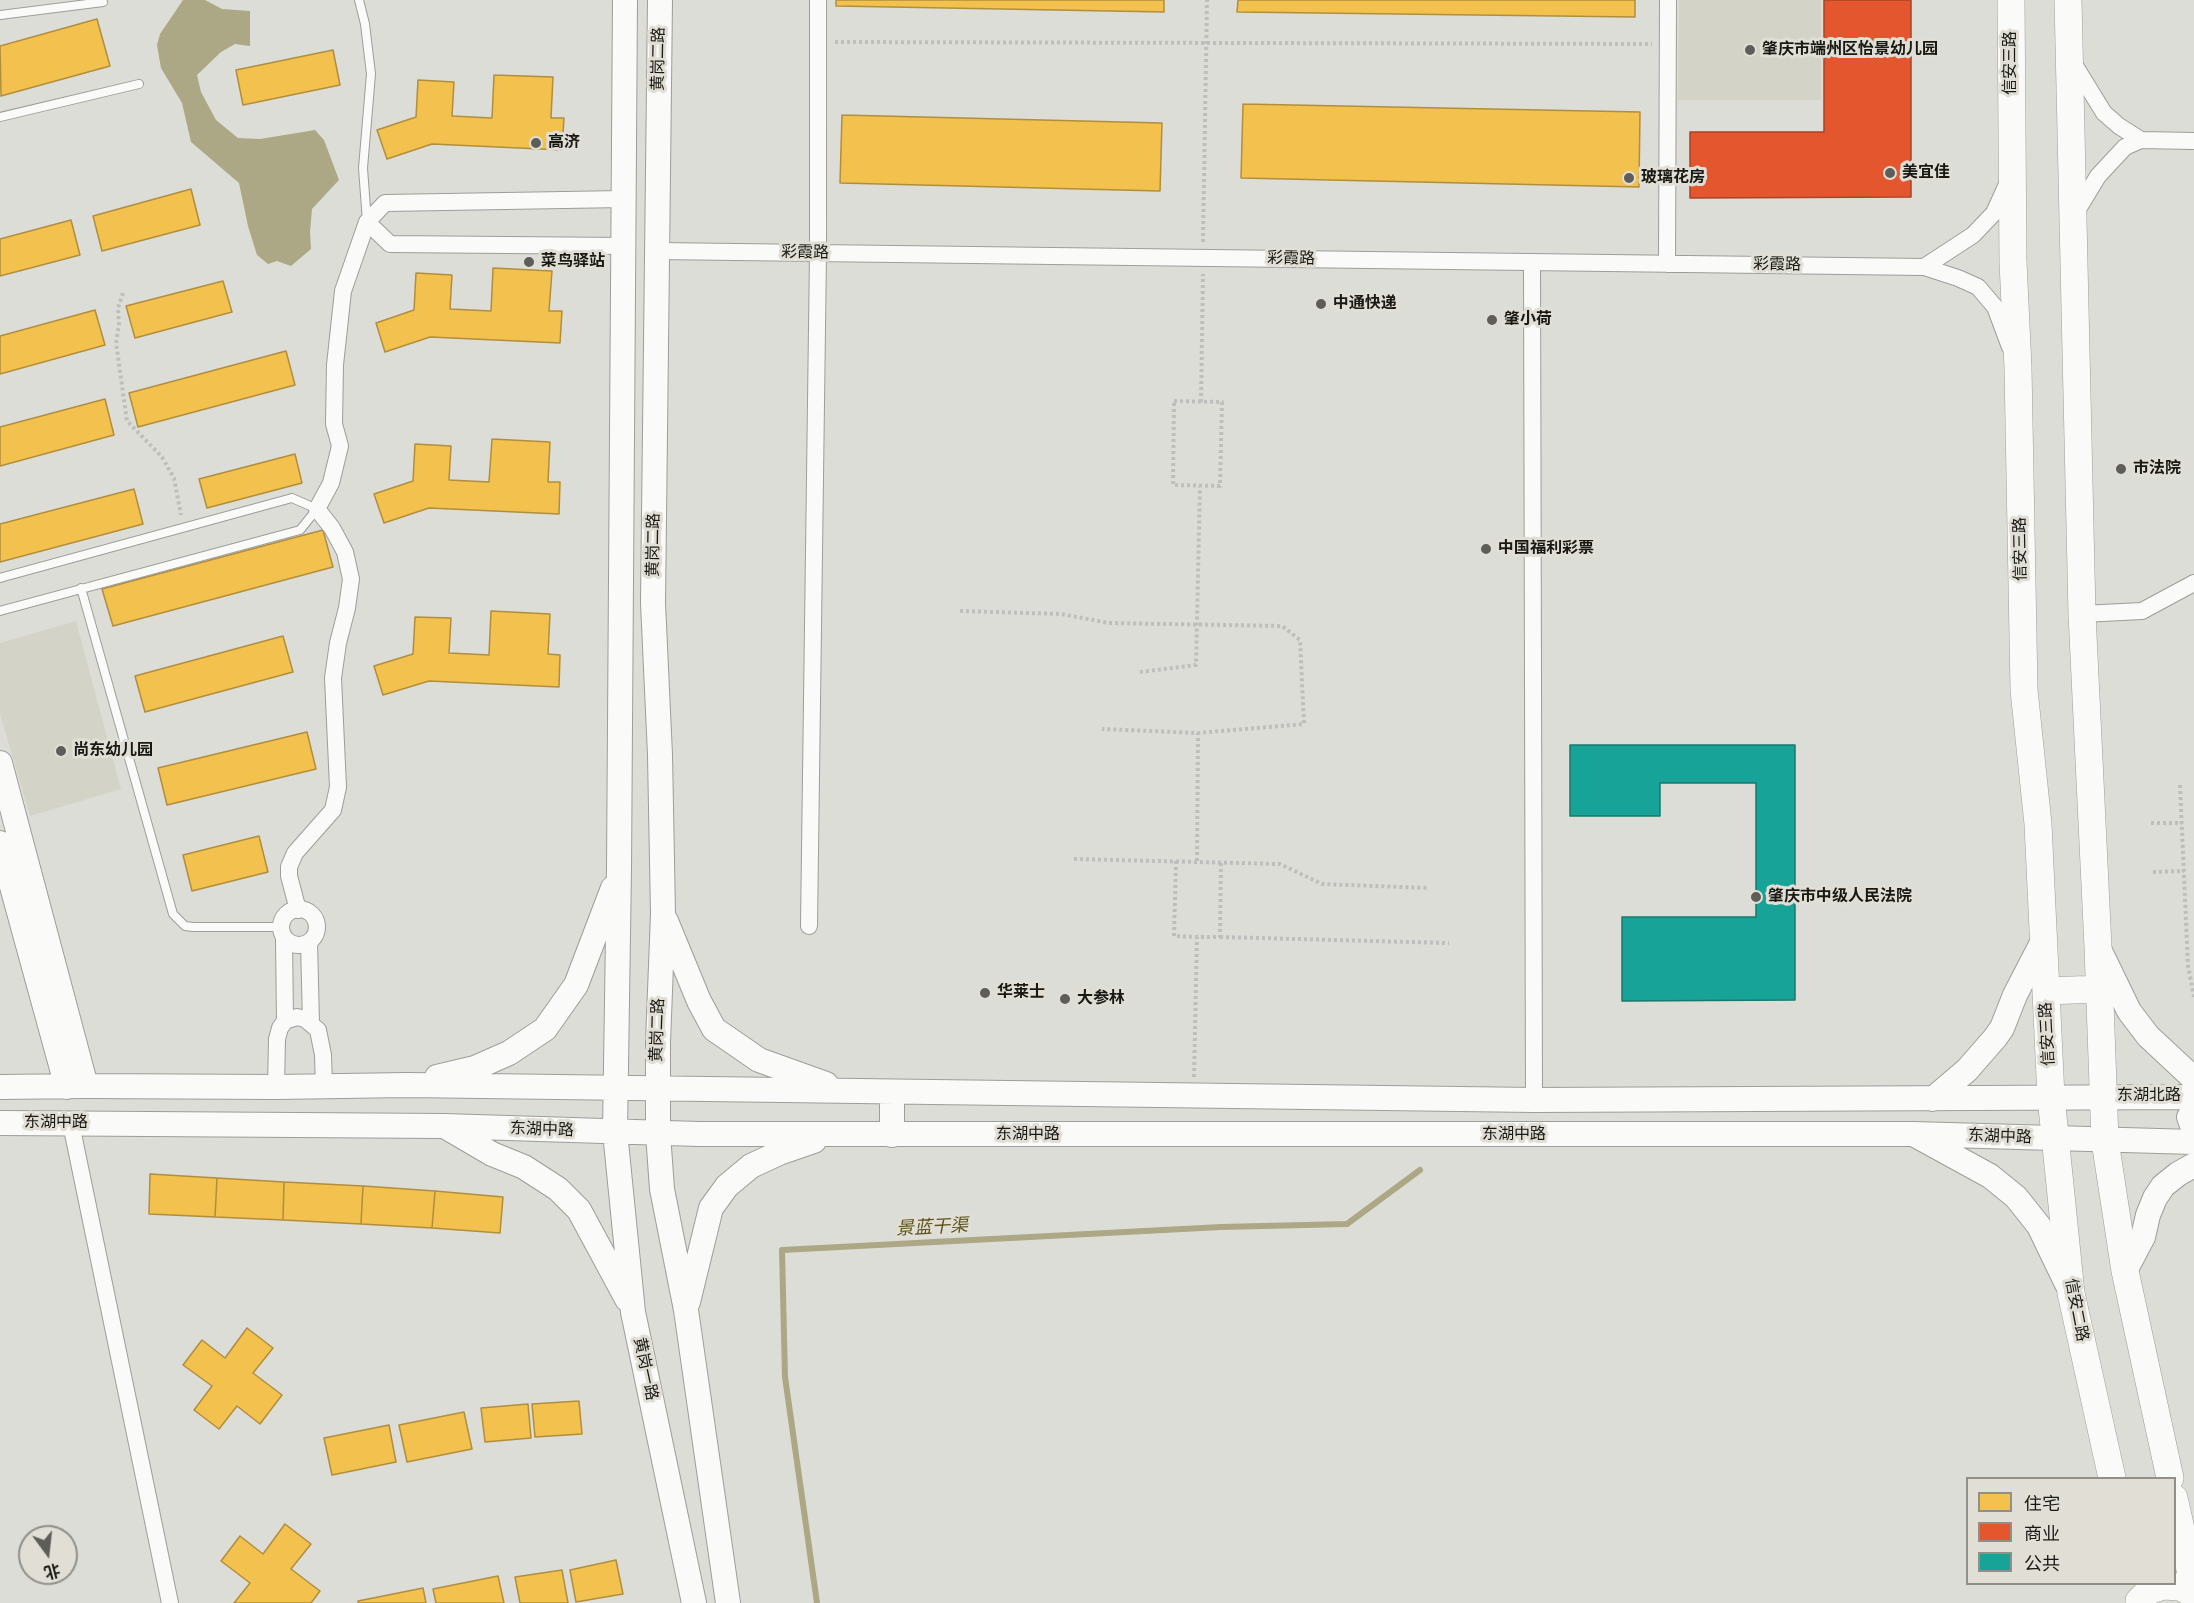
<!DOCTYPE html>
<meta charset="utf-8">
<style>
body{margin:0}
#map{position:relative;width:2194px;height:1603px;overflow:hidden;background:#ddddd8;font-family:"Times New Roman","Noto Sans SC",serif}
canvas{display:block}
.legend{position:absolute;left:1966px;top:1477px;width:210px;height:108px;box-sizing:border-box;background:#e0ded5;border:2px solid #908f88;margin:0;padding:8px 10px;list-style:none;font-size:18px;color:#181814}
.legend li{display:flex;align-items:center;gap:12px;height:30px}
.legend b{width:30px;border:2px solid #908f88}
.north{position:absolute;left:18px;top:1525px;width:60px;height:60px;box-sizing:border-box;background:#e0ded5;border:2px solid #908f88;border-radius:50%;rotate:165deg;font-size:16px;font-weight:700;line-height:24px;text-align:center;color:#181814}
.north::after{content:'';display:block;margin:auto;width:21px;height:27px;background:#5d5d59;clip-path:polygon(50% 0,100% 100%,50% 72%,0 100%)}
</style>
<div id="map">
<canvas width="2194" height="1603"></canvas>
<ul class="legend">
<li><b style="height:16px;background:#f2c14e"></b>住宅</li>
<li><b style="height:16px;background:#e4572e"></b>商业</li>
<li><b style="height:16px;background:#17a398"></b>公共</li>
</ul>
<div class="north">北</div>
</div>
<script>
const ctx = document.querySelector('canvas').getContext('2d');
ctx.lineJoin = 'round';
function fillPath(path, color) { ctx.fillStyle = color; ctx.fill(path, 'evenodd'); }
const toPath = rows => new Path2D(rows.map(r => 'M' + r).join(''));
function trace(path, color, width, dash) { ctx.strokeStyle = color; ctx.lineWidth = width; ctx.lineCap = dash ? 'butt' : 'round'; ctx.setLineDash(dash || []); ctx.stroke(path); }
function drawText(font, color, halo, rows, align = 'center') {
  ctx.font = font + ' "Times New Roman","Noto Sans SC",serif'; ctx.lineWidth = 6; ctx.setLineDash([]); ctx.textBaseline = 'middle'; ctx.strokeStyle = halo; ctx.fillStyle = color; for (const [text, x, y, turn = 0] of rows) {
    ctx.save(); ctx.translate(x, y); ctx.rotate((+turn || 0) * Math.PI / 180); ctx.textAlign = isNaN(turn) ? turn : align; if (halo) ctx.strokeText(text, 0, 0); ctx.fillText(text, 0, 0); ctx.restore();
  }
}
const built = toPath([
 [1679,0,1821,0,1821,100,1678,100],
 [76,621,121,789,30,816,0,714,0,643]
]);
const water = toPath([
 [183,0,205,0,222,9,250,11,250,46,235,44,221,52,197,75,201,92,216,120,238,138,260,139,315,130,324,140,339,180,312,209,310,232,311,249,291,266,277,261,268,264,257,255,248,226,239,183,191,142,182,103,161,68,157,45,160,34]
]);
const homes = toPath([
 [836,0,1164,0,1164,12,836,6,836,0],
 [1238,0,1635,0,1635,17,1237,12,1238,0],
 [97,19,110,66,1,96,0,46,97,19],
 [333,50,340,85,243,105,236,70,333,50],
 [494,75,553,77,551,118,564,118,562,150,432,144,387,159,377,130,416,117,418,80,454,82,452,116,492,118,494,75],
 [1243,104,1640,112,1639,187,1241,178,1243,104],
 [842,115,1162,123,1160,191,840,183,842,115],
 [191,189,200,225,102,251,93,216,191,189],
 [71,220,80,255,0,276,0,239,71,220],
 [493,268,552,271,549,311,562,311,560,343,430,337,385,352,376,323,414,310,416,273,452,275,450,309,491,311,493,268],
 [223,281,232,312,135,338,126,306,223,281],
 [95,310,105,345,0,374,0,336,95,310],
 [286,351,295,385,138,427,129,393,286,351],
 [105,399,114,435,0,466,0,427,105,399],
 [492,439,550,442,548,482,560,482,559,514,429,508,384,523,374,494,413,481,415,444,451,446,449,480,489,482,492,439],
 [295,454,302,483,207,508,199,479,295,454],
 [134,489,143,524,0,562,0,524,134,489],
 [323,530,333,567,113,626,102,589,323,530],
 [491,611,550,614,548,654,560,655,559,687,429,681,383,695,374,666,413,654,415,617,451,618,449,653,489,655,491,611],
 [283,636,293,672,145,712,135,676,283,636],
 [307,732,316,769,167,805,158,768,307,732],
 [259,836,268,872,192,891,183,855,259,836],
 [150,1174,217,1178,215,1217,149,1214,150,1174],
 [217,1178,284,1182,283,1220,215,1217,217,1178],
 [284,1182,363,1186,361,1224,283,1220,284,1182],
 [363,1186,435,1191,432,1228,361,1224,363,1186],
 [435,1191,503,1197,500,1233,432,1228,435,1191],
 [247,1328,273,1348,253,1373,282,1395,260,1424,237,1406,219,1429,194,1410,212,1386,183,1365,202,1340,225,1358,247,1328],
 [579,1401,582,1434,535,1437,532,1404,579,1401],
 [528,1404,531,1438,485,1442,481,1408,528,1404],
 [464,1412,472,1449,407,1462,399,1425,464,1412],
 [389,1425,396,1462,332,1475,324,1438,389,1425],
 [285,1524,311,1544,291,1569,320,1591,311,1603,234,1603,250,1583,221,1561,240,1536,263,1554,285,1524],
 [616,1560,623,1594,576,1602,570,1570,616,1560],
 [562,1570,568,1603,520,1603,515,1577,562,1570],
 [498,1576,504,1603,436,1603,433,1589,498,1576],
 [423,1588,426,1603,358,1603,358,1601,423,1588]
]);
const shops = toPath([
 [1824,0,1911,0,1911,197,1690,198,1690,132,1824,132,1824,0]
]);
const public = toPath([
 [1570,745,1795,745,1795,1000,1622,1001,1622,917,1756,917,1756,783,1660,783,1660,816,1570,816,1570,745]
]);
const stream = toPath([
 [817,1603,785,1377,782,1250,1221,1227,1347,1224,1420,1170]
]);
const path = toPath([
 [835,42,1652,44],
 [1203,242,1207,0],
 [123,293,118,308,119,324,116,343,127,421,162,457,174,478,181,515],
 [1174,401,1222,402,1220,486,1173,485,1174,401],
 [1201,402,1203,274],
 [960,611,1061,614,1109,623,1282,626,1300,640,1304,724,1198,733,1102,729],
 [1140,672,1196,665,1200,486],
 [2180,785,2188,966,2194,997],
 [2151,823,2182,823],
 [1074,859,1280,864,1322,884,1428,888],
 [1176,861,1174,936,1197,937,1220,937,1221,861],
 [1197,861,1198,733],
 [2153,872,2184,871],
 [1220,937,1449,943],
 [1194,1077,1197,937]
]);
const lane = toPath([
 [359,0,365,24,371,74,363,168,367,222],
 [0,15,103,2],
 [0,117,139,84],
 [0,578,292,498,317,509,300,530,0,611],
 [81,588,173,914,185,926,193,927,281,927]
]);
const street = toPath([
 [2072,61,2104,113,2119,126,2141,140],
 [2075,214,2098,176,2125,147,2141,140,2194,141],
 [367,222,390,244,623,246],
 [657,251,1924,267,1958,278,1978,287,1995,307,2010,347],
 [1532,262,1534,1100],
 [1667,264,1668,0],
 [1924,267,1973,235,1994,213,2008,182],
 [2082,614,2142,611,2194,583],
 '281 927a18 18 0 1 1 36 0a18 18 0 1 1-36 0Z',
 [298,910,289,876,289,867,295,853,333,810,338,787,333,678,338,643,347,608,351,579,345,552,332,528,317,509,331,483,340,446,334,424,335,365,343,291,367,222,385,203,624,199],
 [809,926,818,253,818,0],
 [284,938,285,1021],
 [309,942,311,1023],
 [276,1087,277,1039,280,1028,285,1021,297,1017,305,1019,318,1030,323,1055,324,1087],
 [71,1124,170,1603]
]);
const secondary = toPath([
 [625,0,619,869,615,1132,633,1312,694,1603],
 [660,0,653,603,660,755,663,914,658,1042,658,1134,662,1189,686,1310,728,1603],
 [0,763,86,1086],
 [0,843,67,1087],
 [666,921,699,1001,714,1029,759,1060,826,1084],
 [2099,949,2129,1011,2148,1036,2194,1079],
 [437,1077,475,1068,509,1053,545,1029,576,985,613,888],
 [0,1087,86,1086,276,1087,407,1085,1534,1100,2194,1097],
 [1933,1099,1967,1070,1995,1038,2002,1028,2015,995,2044,939],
 [2194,1113,2189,1117,2194,1131],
 [0,1123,444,1126,699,1134,1913,1134,2194,1142],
 [446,1127,492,1154,524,1167,558,1189,579,1210,627,1299],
 [892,1135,892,1093],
 [1917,1136,1990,1176,2016,1197,2039,1226,2067,1284],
 [2125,1271,2143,1237,2148,1215,2155,1198,2163,1186,2178,1174,2194,1165],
 [688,1302,711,1208,727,1186,751,1166,779,1153,814,1141]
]);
const primary = toPath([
 [2011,0,2013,262,2018,368,2024,690,2038,824,2051,1097,2071,1293,2112,1478],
 [2068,0,2082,614,2098,947,2105,1141,2125,1271,2170,1478],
 [2046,991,2100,989],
 [2174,1498,2194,1587],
 [2139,1601,2150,1590,2164,1586,2180,1587,2194,1594]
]);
const markers = [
 [1750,50,6,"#5d5d59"],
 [536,143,6,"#5d5d59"],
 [1890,173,6,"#5d5d59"],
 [1629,178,6,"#5d5d59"],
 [529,262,6,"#5d5d59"],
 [1321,304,6,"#5d5d59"],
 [1492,320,6,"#5d5d59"],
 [2121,469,6,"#5d5d59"],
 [1486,549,6,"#5d5d59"],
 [61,751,6,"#5d5d59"],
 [1756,897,6,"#5d5d59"],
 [985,993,6,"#5d5d59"],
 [1065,999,6,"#5d5d59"]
];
const poiNames = [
 ["肇庆市端州区怡景幼儿园",1762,50],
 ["高济",548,143],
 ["美宜佳",1902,173],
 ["玻璃花房",1641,178],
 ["菜鸟驿站",541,262],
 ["中通快递",1333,304],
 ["肇小荷",1504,320],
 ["市法院",2133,469],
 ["中国福利彩票",1498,549],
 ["尚东幼儿园",73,751],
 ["肇庆市中级人民法院",1768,897],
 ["华莱士",997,993],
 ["大参林",1077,999]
];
const streetNames = [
 ["黄岗二路",659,59,-89],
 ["信安三路",2011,63,-90],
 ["彩霞路",805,253,1],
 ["彩霞路",1291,259,1],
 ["彩霞路",1777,265,1],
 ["黄岗二路",654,545,-89],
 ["信安三路",2021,549,-91],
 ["黄岗二路",658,1030,-88],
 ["信安三路",2048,1034,-93],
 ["东湖北路",2149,1096],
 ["东湖中路",56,1123],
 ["东湖中路",542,1130,2],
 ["东湖中路",1028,1135],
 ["东湖中路",1514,1135],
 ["东湖中路",2000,1137,2],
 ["信安二路",2076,1310,79],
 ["黄岗一路",645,1369,78]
];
const waterNames = [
 ["景蓝干渠",932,1228,-3]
];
fillPath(built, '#d4d3c7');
fillPath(water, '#aca785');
fillPath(homes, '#f2c14e');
trace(homes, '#b18e3d', 1.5);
fillPath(shops, '#e4572e');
trace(shops, '#a74426', 1.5);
fillPath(public, '#17a398');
trace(public, '#177970', 1.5);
trace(stream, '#aca785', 6);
trace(lane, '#9d9d99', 10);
trace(street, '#9d9d99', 18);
trace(secondary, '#9d9d99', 26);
trace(primary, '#9d9d99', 28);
trace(path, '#bebebc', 4, [3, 3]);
trace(lane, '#fafaf9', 8);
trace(street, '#fafaf9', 16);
trace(secondary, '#fafaf9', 24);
trace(primary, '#fafaf9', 27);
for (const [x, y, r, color] of markers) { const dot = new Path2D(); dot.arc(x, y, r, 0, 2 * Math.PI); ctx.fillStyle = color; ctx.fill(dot); trace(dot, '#e0ded5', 2); }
drawText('bold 16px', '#181814', '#e0ded5', poiNames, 'left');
drawText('16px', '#181814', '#e0ded5', streetNames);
drawText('italic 18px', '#5d541d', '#e0ded5', waterNames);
</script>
